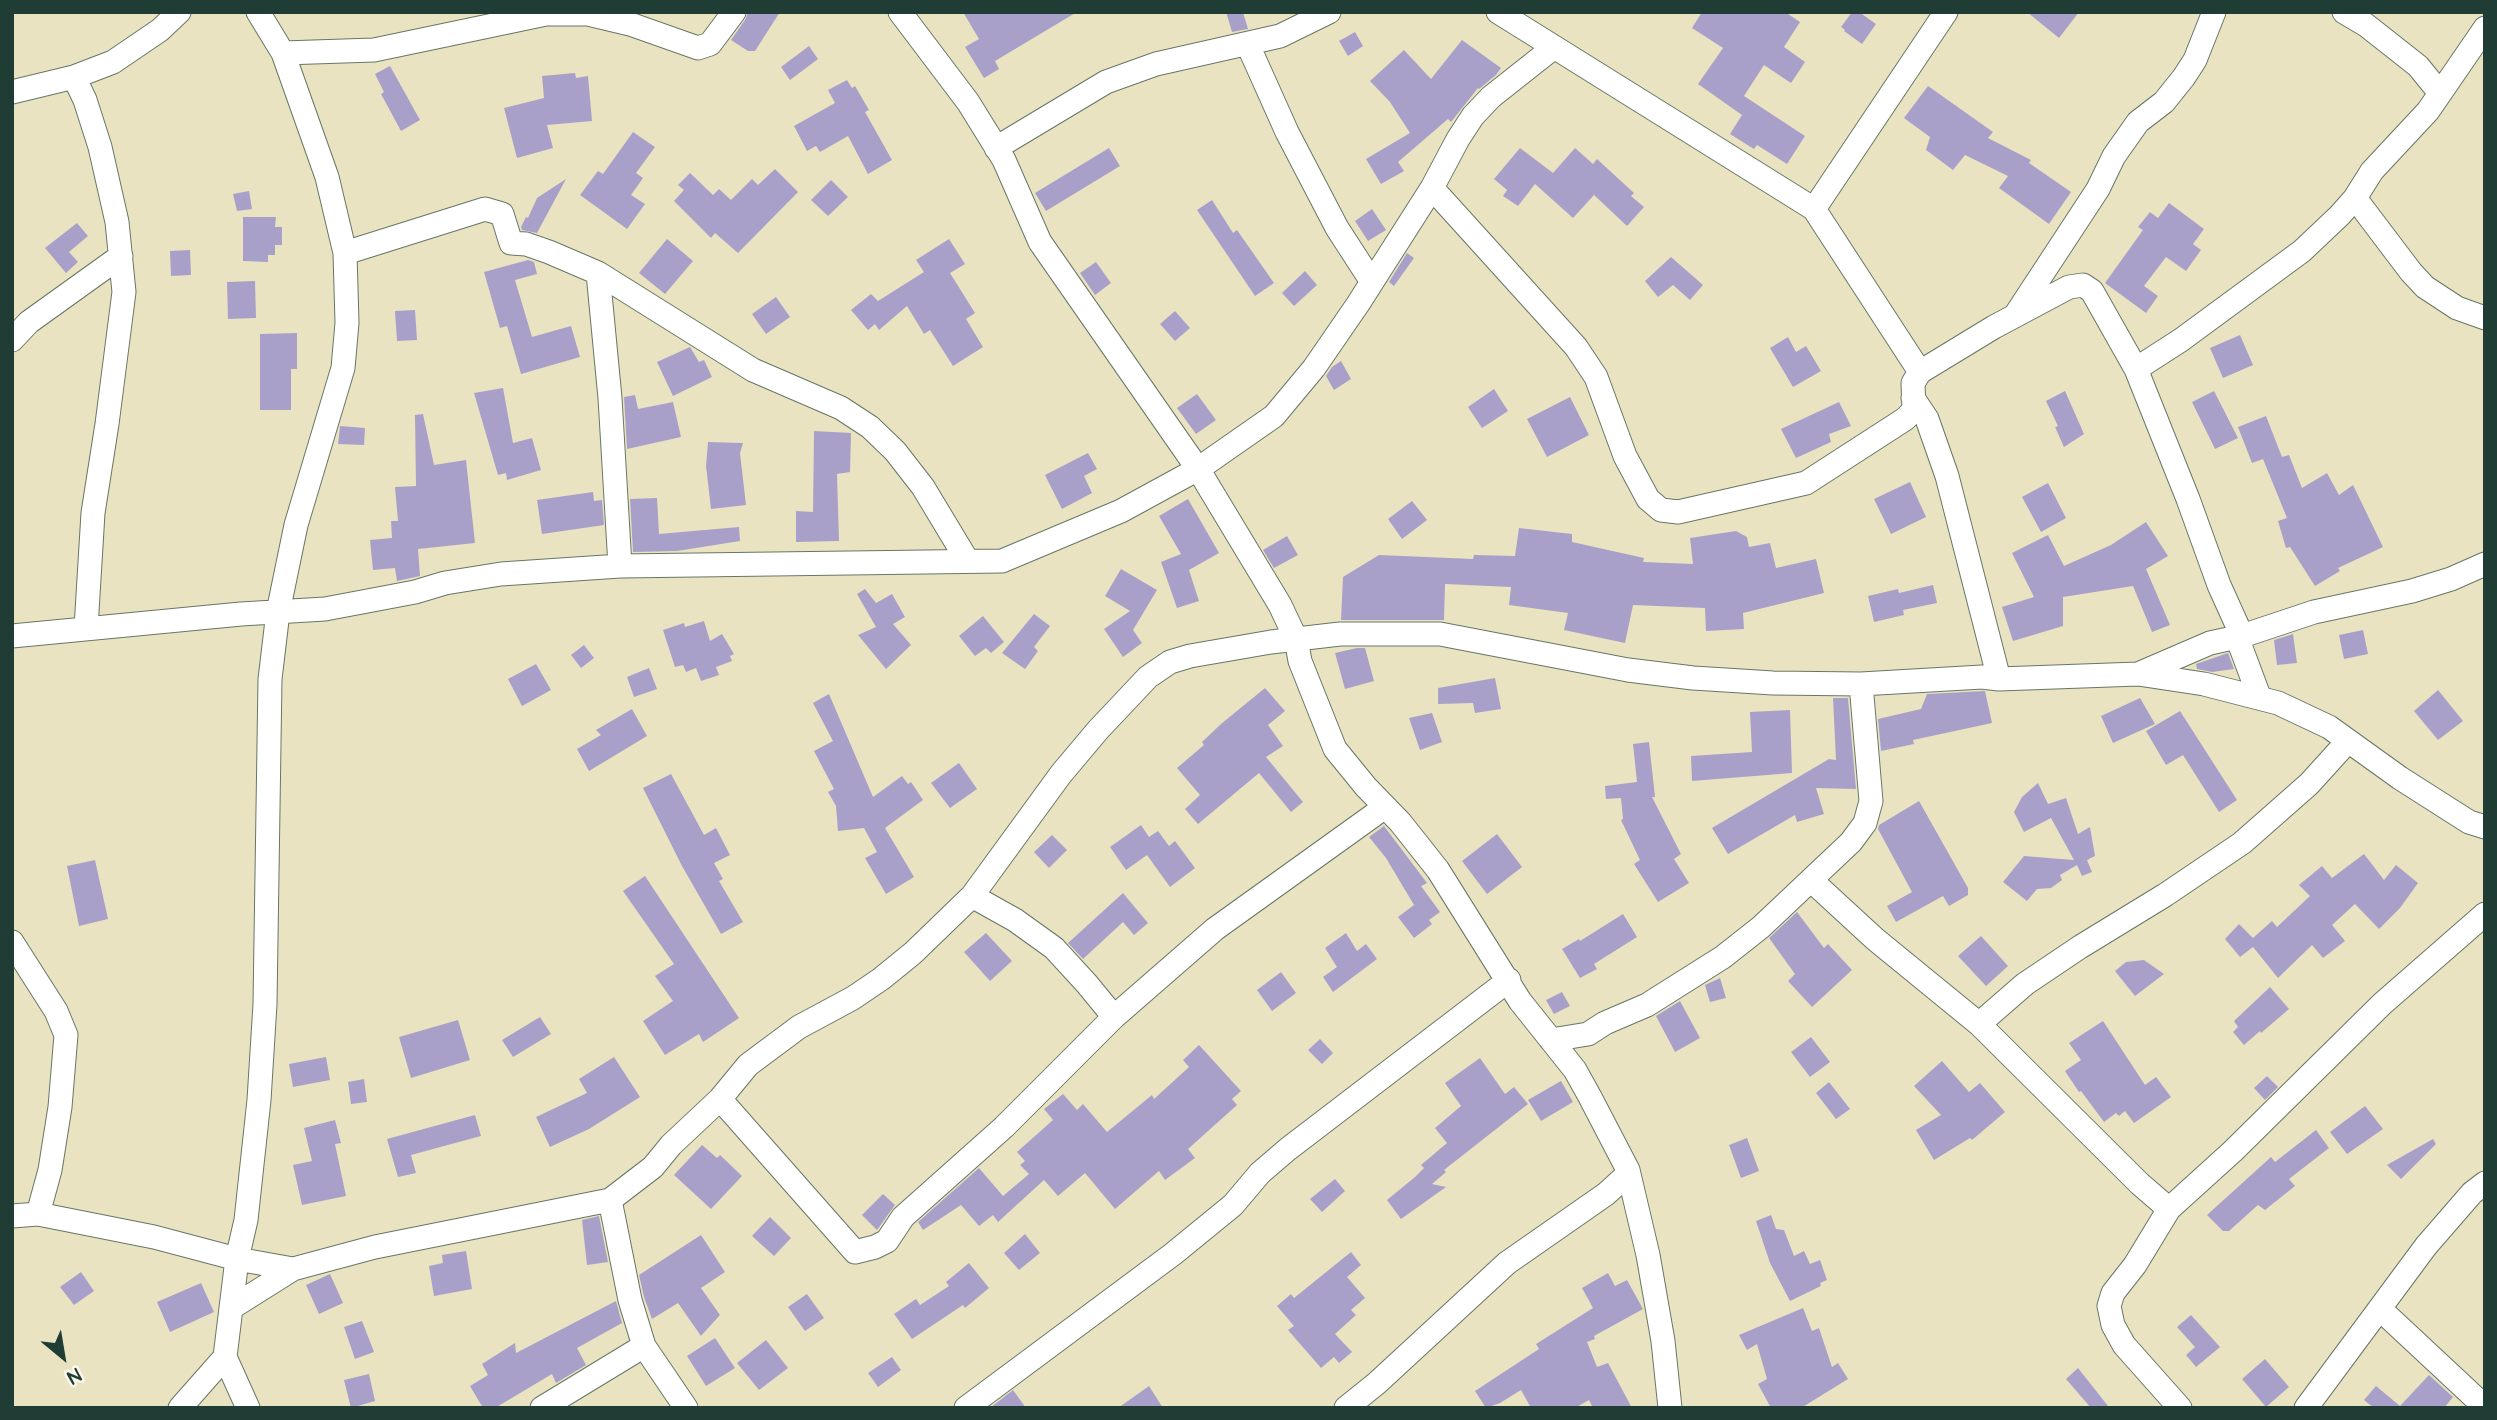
<!DOCTYPE html>
<style>
body{margin:0}
#map{position:relative;width:2497px;height:1420px;overflow:hidden;background:#eae3c1;font-family:"Architects Daughter",sans-serif}
canvas{display:block}
.frame{position:absolute;inset:0;border:14px solid #1f3d34;pointer-events:none}
.north{position:absolute;left:28px;top:1322px;width:70px;height:70px;-webkit-text-stroke:5px #fbf7ec;paint-order:stroke;rotate:150deg;font-size:19px;font-weight:700;line-height:28px;text-align:center;color:#1f3d34}
.north::after{content:'';display:block;margin:auto;width:24px;height:32px;background:#1f3d34;clip-path:polygon(50% 0,100% 100%,50% 72%,0 100%)}
</style>
<div id="map">
<canvas width="2497" height="1420"></canvas>
<div class="frame"></div>
<div class="north">N</div>
</div>
<script>
const ctx = document.querySelector('canvas').getContext('2d');
ctx.lineJoin = 'round';
function fillPath(path, color) { ctx.fillStyle = color; ctx.fill(path, 'evenodd'); }
const toPath = rows => new Path2D(rows.map(r => 'M' + r).join(''));
function trace(path, color, width, dash) { ctx.strokeStyle = color; ctx.lineWidth = width; ctx.lineCap = dash ? 'butt' : 'round'; ctx.setLineDash(dash || []); ctx.stroke(path); }
const building = toPath([
 [748,12,780,12,755,51,748,51,731,40,745,20],
 [963,12,1077,12,995,61,999,69,984,78,965,47,979,39],
 [1226,12,1243,12,1248,29,1232,32],
 [1702,12,1785,12,1800,22,1784,47,1805,62,1791,83,1764,65,1744,96,1805,136,1787,164,1757,145,1754,149,1730,134,1742,115,1698,84,1723,48,1692,28],
 [1852,12,1859,12,1876,24,1862,44,1844,31,1845,30,1841,27],
 [2027,12,2079,12,2059,38],
 [1355,32,1363,46,1348,56,1339,41],
 [1462,40,1501,68,1496,75,1479,89,1478,88,1451,122,1448,119,1398,162,1404,171,1381,184,1366,159,1410,133,1390,102,1370,81,1404,50,1431,79],
 [809,46,818,59,790,80,781,67],
 [390,66,420,120,401,131,381,94,384,92,375,74],
 [575,73,576,78,588,76,592,121,547,125,553,148,517,158,504,108,544,98,542,76],
 [847,80,852,88,855,86,869,110,865,112,892,160,868,174,848,136,820,152,816,146,807,151,794,126,835,103,828,90],
 [1928,86,1993,132,1988,138,2031,160,2029,163,2071,192,2049,224,1999,188,2008,176,1965,155,1953,170,1926,150,1930,137,1904,118],
 [633,132,655,147,636,173,643,178,631,195,645,204,627,229,580,195,598,171,603,174],
 [1109,148,1120,166,1046,211,1035,193],
 [1520,148,1553,173,1575,148,1593,164,1597,159,1634,193,1631,196,1644,207,1627,226,1594,195,1573,218,1535,184,1518,206,1503,196,1507,190,1494,179],
 [775,169,798,192,738,253,715,233,711,238,674,201,684,190,678,185,690,173,713,195,719,189,731,200,752,179,758,185],
 [566,179,537,233,522,230,521,227,526,217,528,218,537,198],
 [831,180,848,197,828,216,811,200],
 [249,191,252,209,237,211,233,194],
 [1212,200,1233,233,1237,230,1274,283,1255,296,1197,210],
 [2169,203,2204,229,2193,244,2201,250,2186,271,2166,257,2144,286,2158,296,2146,313,2105,283,2143,230,2138,227,2150,212,2158,218],
 [1372,209,1386,230,1368,241,1355,221],
 [243,217,276,217,275,227,282,227,282,245,275,245,275,255,268,255,268,262,243,261],
 [77,223,88,236,69,252,78,262,66,273,45,248],
 [667,239,693,261,665,294,639,273],
 [949,239,965,264,950,273,975,313,966,319,983,347,953,366,930,330,924,334,907,306,879,330,875,324,868,330,851,310,871,294,878,301,924,272,916,260],
 [190,250,191,275,171,276,170,251],
 [1407,253,1414,258,1394,286,1389,282],
 [1671,257,1703,285,1690,300,1673,285,1658,297,1645,281],
 [528,260,534,262,537,274,515,280,532,337,571,326,580,357,521,374,507,326,500,328,484,272],
 [1096,262,1111,283,1095,295,1080,273],
 [1305,271,1317,285,1294,306,1282,293],
 [255,281,256,318,228,319,227,282],
 [776,297,790,317,766,334,752,314],
 [415,310,417,340,397,341,395,311],
 [1175,311,1190,328,1175,341,1160,324],
 [297,333,297,369,291,369,291,410,260,410,260,334],
 [2240,335,2253,365,2223,378,2210,348],
 [1788,337,1796,352,1806,346,1821,371,1793,387,1770,348],
 [690,347,699,362,704,360,712,377,673,396,657,362],
 [1341,361,1351,379,1334,390,1326,376,1332,367],
 [503,388,513,443,532,438,541,470,507,480,506,473,498,475,474,393],
 [1494,389,1508,411,1482,428,1468,407],
 [2065,391,2084,434,2064,447,2055,427,2058,426,2046,401],
 [2214,391,2238,438,2215,449,2192,402],
 [1197,394,1216,420,1196,434,1177,408],
 [635,395,638,409,673,402,681,437,627,449,624,397],
 [1570,397,1589,435,1547,457,1527,419],
 [1839,402,1851,426,1829,434,1831,442,1796,458,1781,429],
 [423,414,434,465,466,460,475,543,418,549,420,576,397,581,395,568,373,570,370,540,392,538,391,521,398,521,395,487,416,486,415,415],
 [2266,416,2282,457,2289,455,2302,488,2327,473,2339,495,2353,485,2383,547,2338,568,2340,571,2315,586,2290,547,2286,548,2278,521,2287,518,2263,459,2252,463,2238,427],
 [340,426,365,428,364,445,338,444],
 [814,431,851,433,850,472,837,474,839,541,796,542,796,511,813,512],
 [708,442,743,443,740,453,746,505,711,509,706,466],
 [1088,453,1097,469,1084,476,1092,493,1062,509,1045,475],
 [1910,482,1926,517,1891,534,1874,499],
 [2048,483,2066,518,2041,532,2022,497],
 [593,492,594,501,602,500,604,525,542,534,537,500],
 [657,498,659,534,739,527,740,541,677,551,633,552,630,499],
 [1188,499,1219,553,1189,570,1199,601,1177,608,1161,562,1181,554,1159,516],
 [1412,501,1427,520,1402,539,1388,519],
 [2146,522,2168,556,2146,569,2170,625,2152,632,2133,586,2063,597,2063,626,2013,641,2002,607,2034,597,2012,553,2048,535,2064,566,2111,545],
 [1519,528,1572,534,1572,542,1644,558,1643,562,1693,564,1690,538,1736,531,1747,537,1749,547,1770,543,1776,568,1816,559,1824,593,1743,613,1744,629,1706,631,1705,608,1633,605,1625,643,1564,630,1568,613,1509,605,1511,587,1445,584,1444,620,1341,620,1343,577,1379,555,1473,559,1474,555,1515,556],
 [1287,536,1298,555,1274,568,1263,550],
 [1121,569,1157,590,1133,630,1142,643,1123,657,1104,629,1130,611,1105,596],
 [1933,585,1937,603,1903,610,1904,615,1874,622,1868,596,1898,589,1899,593],
 [865,589,876,603,892,594,905,617,893,624,911,645,886,669,858,635,876,627,857,594],
 [1034,614,1050,626,1034,647,1038,651,1025,669,1002,653],
 [983,616,1004,642,991,653,986,648,975,656,959,636],
 [704,621,710,641,722,634,734,654,730,656,732,661,716,667,719,675,701,681,696,668,686,672,683,665,675,667,663,630,684,623,685,627],
 [2363,630,2368,654,2344,659,2339,635],
 [2293,634,2297,663,2277,665,2274,640],
 [584,645,594,658,581,668,571,655],
 [1357,648,1365,648,1374,681,1345,689,1335,653],
 [2228,653,2234,669,2212,672,2197,669,2196,664],
 [536,664,551,690,522,706,508,679],
 [649,668,657,689,634,697,627,677],
 [1495,678,1501,709,1475,713,1473,703,1438,704,1438,688],
 [1265,688,1285,711,1268,725,1283,746,1266,757,1303,802,1291,812,1259,773,1198,824,1185,809,1200,795,1177,768,1204,745,1202,742,1221,724],
 [2438,690,2463,721,2438,740,2414,711],
 [1985,691,1992,723,1913,740,1914,744,1881,751,1878,719,1921,709,1927,694],
 [829,694,873,797,902,776,908,784,911,782,923,800,885,828,914,877,886,894,865,858,877,852,864,828,838,831,836,806,828,792,834,789,814,751,833,741,813,703],
 [1833,698,1848,698,1856,789,1816,788,1824,814,1797,822,1795,815,1728,854,1712,828,1829,759,1836,760],
 [2140,698,2155,724,2113,743,2101,716],
 [632,709,647,736,589,771,577,749,601,735,596,730],
 [1790,710,1792,773,1692,781,1691,756,1752,752,1750,712],
 [2180,711,2237,800,2219,812,2183,755,2166,765,2146,731],
 [1432,713,1442,742,1420,750,1409,718],
 [1649,742,1655,797,1652,797,1681,854,1674,859,1689,883,1658,902,1634,864,1640,860,1621,820,1623,819,1621,798,1606,799,1605,786,1637,782,1633,744],
 [959,763,977,789,950,808,931,783],
 [671,774,704,835,716,828,730,855,714,863,723,879,719,881,743,922,721,934,682,866,643,788],
 [2038,783,2048,804,2066,798,2078,834,2090,827,2095,856,2087,860,2092,872,2082,876,2077,865,2060,875,2062,880,2051,888,2037,889,2027,901,2003,882,2024,856,2074,860,2051,818,2024,832,2014,812,2022,797],
 [1919,801,1968,888,1968,895,1949,906,1943,896,1896,922,1887,906,1912,892,1878,829,1879,825],
 [1141,825,1149,837,1158,831,1169,846,1175,841,1195,868,1170,887,1147,855,1126,870,1110,847],
 [1384,826,1427,883,1421,886,1440,912,1429,920,1432,924,1414,938,1398,917,1414,905,1386,858,1369,837],
 [1497,834,1522,867,1487,894,1462,861],
 [1052,835,1067,850,1049,868,1034,852],
 [2364,854,2384,880,2396,865,2418,883,2400,908,2379,929,2355,904,2332,925,2345,941,2323,958,2312,945,2278,978,2253,947,2240,957,2225,939,2239,924,2253,938,2272,921,2277,927,2310,896,2299,885,2322,866,2332,878],
 [95,860,108,919,79,926,67,866],
 [645,876,739,1018,703,1042,699,1034,665,1055,643,1021,673,1001,655,976,674,964,623,891],
 [1123,893,1148,923,1134,935,1123,922,1083,959,1068,943],
 [1797,912,1824,948,1828,944,1852,970,1812,1007,1788,981,1795,974,1769,938],
 [1623,914,1637,937,1594,964,1597,969,1580,978,1562,949,1579,939,1580,941],
 [986,933,1012,961,990,981,964,952],
 [1346,933,1357,951,1366,944,1377,959,1333,992,1323,977,1337,967,1325,948],
 [1981,936,2008,966,1986,986,1958,956],
 [2144,960,2164,974,2135,996,2115,971,2126,962],
 [1281,972,1296,993,1272,1011,1257,990],
 [1720,978,1726,998,1710,1002,1705,985],
 [2270,987,2289,1009,2261,1033,2260,1031,2244,1045,2233,1032,2238,1027,2234,1021],
 [1562,992,1570,1006,1554,1014,1546,1000],
 [1680,1001,1700,1038,1675,1052,1656,1016],
 [540,1017,551,1034,513,1057,502,1040],
 [458,1020,470,1060,411,1078,399,1037],
 [2103,1021,2145,1085,2156,1077,2171,1097,2134,1123,2125,1111,2119,1116,2116,1113,2104,1122,2081,1091,2079,1092,2065,1071,2081,1060,2069,1043],
 [1811,1037,1830,1062,1810,1077,1791,1052],
 [1320,1039,1333,1053,1322,1064,1308,1050],
 [1199,1045,1241,1091,1232,1099,1237,1105,1188,1149,1195,1158,1165,1180,1159,1171,1115,1209,1085,1173,1058,1196,1044,1180,998,1222,993,1215,979,1226,961,1205,923,1230,918,1222,979,1168,1003,1196,1029,1174,1020,1165,1025,1161,1017,1152,1053,1120,1044,1109,1063,1094,1077,1110,1083,1104,1107,1132,1152,1095,1154,1099,1189,1067,1183,1060],
 [326,1057,330,1080,293,1087,289,1064],
 [614,1057,640,1097,589,1129,550,1147,536,1117,587,1093,579,1079],
 [1480,1058,1505,1094,1514,1087,1528,1104,1444,1170,1446,1172,1432,1184,1446,1187,1401,1219,1387,1200,1415,1177,1424,1168,1421,1165,1447,1143,1435,1128,1461,1106,1445,1083],
 [1942,1061,1969,1092,1980,1083,2005,1112,1972,1140,1970,1138,1934,1160,1916,1130,1941,1115,1914,1086],
 [2267,1076,2278,1087,2265,1100,2254,1088],
 [364,1079,367,1102,351,1104,348,1082],
 [1561,1081,1573,1102,1541,1121,1528,1100],
 [1829,1082,1850,1109,1836,1119,1816,1093],
 [2365,1106,2383,1129,2347,1154,2330,1132],
 [475,1115,481,1136,411,1155,416,1173,398,1177,387,1139],
 [335,1120,341,1143,335,1144,346,1196,302,1205,293,1165,312,1161,304,1128],
 [2316,1130,2329,1148,2289,1179,2295,1186,2265,1210,2258,1205,2229,1231,2223,1231,2207,1215,2271,1157,2275,1162],
 [1747,1138,1759,1171,1741,1178,1729,1145],
 [2433,1139,2436,1144,2401,1179,2387,1165],
 [702,1145,717,1158,720,1155,742,1176,711,1209,674,1175],
 [1335,1179,1345,1191,1322,1212,1310,1199],
 [883,1194,895,1205,877,1230,862,1215],
 [1771,1215,1776,1229,1784,1230,1794,1256,1804,1251,1810,1264,1820,1260,1827,1280,1820,1283,1821,1286,1790,1301,1770,1263,1756,1221],
 [599,1216,608,1262,587,1265,582,1220],
 [770,1217,791,1238,774,1256,752,1236],
 [1025,1234,1040,1253,1019,1270,1004,1253],
 [701,1235,725,1272,701,1288,720,1315,701,1336,678,1303,652,1319,644,1297,639,1275],
 [466,1251,472,1289,434,1296,429,1266,443,1263,442,1255],
 [1351,1252,1361,1265,1347,1277,1365,1298,1351,1310,1356,1315,1335,1334,1352,1352,1339,1363,1334,1357,1321,1368,1288,1330,1294,1326,1277,1306,1291,1294,1294,1298],
 [969,1263,989,1288,965,1308,963,1305,912,1339,894,1314,916,1299,920,1305,949,1286,946,1282],
 [81,1272,94,1291,74,1305,60,1287],
 [1608,1273,1615,1286,1627,1280,1643,1309,1594,1336,1595,1339,1587,1342,1597,1367,1608,1363,1632,1408,1593,1408,1589,1400,1575,1408,1531,1408,1521,1390,1500,1403,1486,1408,1475,1391,1539,1349,1536,1344,1593,1308,1582,1288],
 [330,1274,343,1303,319,1314,306,1285],
 [201,1283,214,1312,170,1332,157,1302],
 [807,1294,824,1318,805,1331,788,1307],
 [616,1301,622,1323,577,1348,586,1365,556,1383,552,1374,495,1408,483,1408,470,1386,488,1375,482,1364,515,1343,516,1353],
 [1803,1308,1812,1331,1819,1328,1832,1367,1838,1363,1848,1379,1801,1408,1771,1408,1758,1384,1767,1379,1757,1344,1747,1350,1739,1335],
 [2191,1315,2220,1347,2196,1367,2186,1355,2195,1347,2177,1327],
 [362,1321,374,1352,355,1359,344,1327],
 [715,1338,735,1368,706,1386,687,1356],
 [766,1340,788,1368,759,1390,737,1363],
 [892,1357,901,1370,878,1387,868,1373],
 [2265,1359,2289,1387,2266,1407,2242,1379],
 [2078,1368,2108,1406,2107,1408,2091,1408,2066,1379],
 [369,1374,375,1401,351,1408,344,1380],
 [2429,1375,2453,1397,2444,1408,2374,1408,2364,1400,2376,1386,2400,1406],
 [1149,1386,1163,1408,1118,1408],
 [1013,1390,1026,1408,990,1408]
]);
const minor = toPath([
 [900,12,968,102,1004,160,1040,242,1198,469,1280,605,1296,639,1300,661,1335,749,1366,787,1400,822,1438,870,1520,1001,1575,1070,1590,1097,1628,1170,1648,1255,1663,1341,1670,1408],
 [1498,12,1814,209,1920,372,1994,327,2069,287,2083,285,2092,291,2136,369,2188,499,2219,585,2242,636,2240,645,2259,696],
 [2344,12,2366,25,2418,66,2440,93],
 [1248,45,1287,132,1337,228,1372,282],
 [283,53,374,50,546,14,588,14,630,24,698,48,710,44,734,12],
 [74,77,85,100,100,147,117,222,124,292,107,424,93,513,86,628],
 [12,92,74,77,113,62,160,30,179,12],
 [996,148,1106,82,1156,64,1280,36,1329,12],
 [1432,188,1576,347,1596,377,1625,456,1648,499,1661,510,1678,512,1806,483,1905,419,1914,410,1913,383,1920,372],
 [2355,198,2411,272,2425,287,2457,308,2485,318],
 [1814,209,1946,12],
 [345,253,485,209,502,214,511,243,526,244,549,252,598,273,753,370,841,408,870,427,895,451,923,487,967,560],
 [598,273,610,398,620,566],
 [2016,314,2098,189,2114,156,2138,122,2164,102,2184,77,2195,60,2214,12],
 [12,340,29,322,121,256],
 [2136,369,2181,340,2302,251,2340,215,2355,198,2372,171,2428,111,2485,28],
 [1913,398,1927,419,1947,476,1999,679],
 [12,636,241,614,325,609,415,592,445,583,501,574,620,566,1002,561,1121,511,1198,469,1274,416,1314,368,1358,304,1432,188,1458,139,1473,116,1491,97,1553,48],
 [2138,674,2210,643,2242,636,2314,612,2412,591,2451,579,2485,564],
 [1812,881,1875,939,1979,1024,2140,1184,2169,1209],
 [972,896,1015,920,1054,948,1087,984,1114,1017],
 [12,942,56,1011,66,1035,60,1107,50,1170,38,1214],
 [1979,1024,2025,984,2080,947,2165,895,2242,843,2309,784,2348,741],
 [1551,1040,1588,1034,1605,1023,1647,1005,1723,957,1761,927,1851,842,1865,823,1871,801,1861,684],
 [720,1099,855,1252,875,1247,887,1241,903,1217,1004,1127,1114,1017,1215,929,1385,807],
 [610,1200,630,1300,644,1346,686,1408],
 [12,1216,38,1214,154,1237,237,1259,293,1269,375,1247,610,1200,653,1167,671,1145,720,1099,748,1065,799,1027,853,998,881,979,913,953,972,896,1061,774,1098,730,1148,677,1170,662,1190,656,1271,642,1340,634,1440,634,1628,670,1693,678,1773,683,1861,684,1982,677,1999,679,2138,674,2204,684,2278,703,2329,727,2400,778,2469,822,2485,827],
 [231,1308,293,1269],
 [2380,1309,2485,1407],
 [180,1408,225,1357],
 [248,1408,225,1357,237,1259,246,1220,259,1100,265,1004,270,679,278,612,296,525,343,368,347,323,345,253,327,177,283,53,258,12],
 [542,1408,644,1346],
 [966,1408,1173,1254,1233,1205,1260,1173,1288,1149,1509,980],
 [1346,1408,1377,1383,1507,1263,1606,1194,1628,1174],
 [2180,1408,2124,1345,2113,1325,2109,1306,2113,1293,2135,1265,2169,1209,2233,1151,2382,1004,2485,914],
 [2306,1408,2426,1246,2472,1193,2485,1183]
]);
fillPath(building, '#a9a0ca');
trace(minor, '#667765', 25);
trace(minor, '#fff', 23);
</script>
